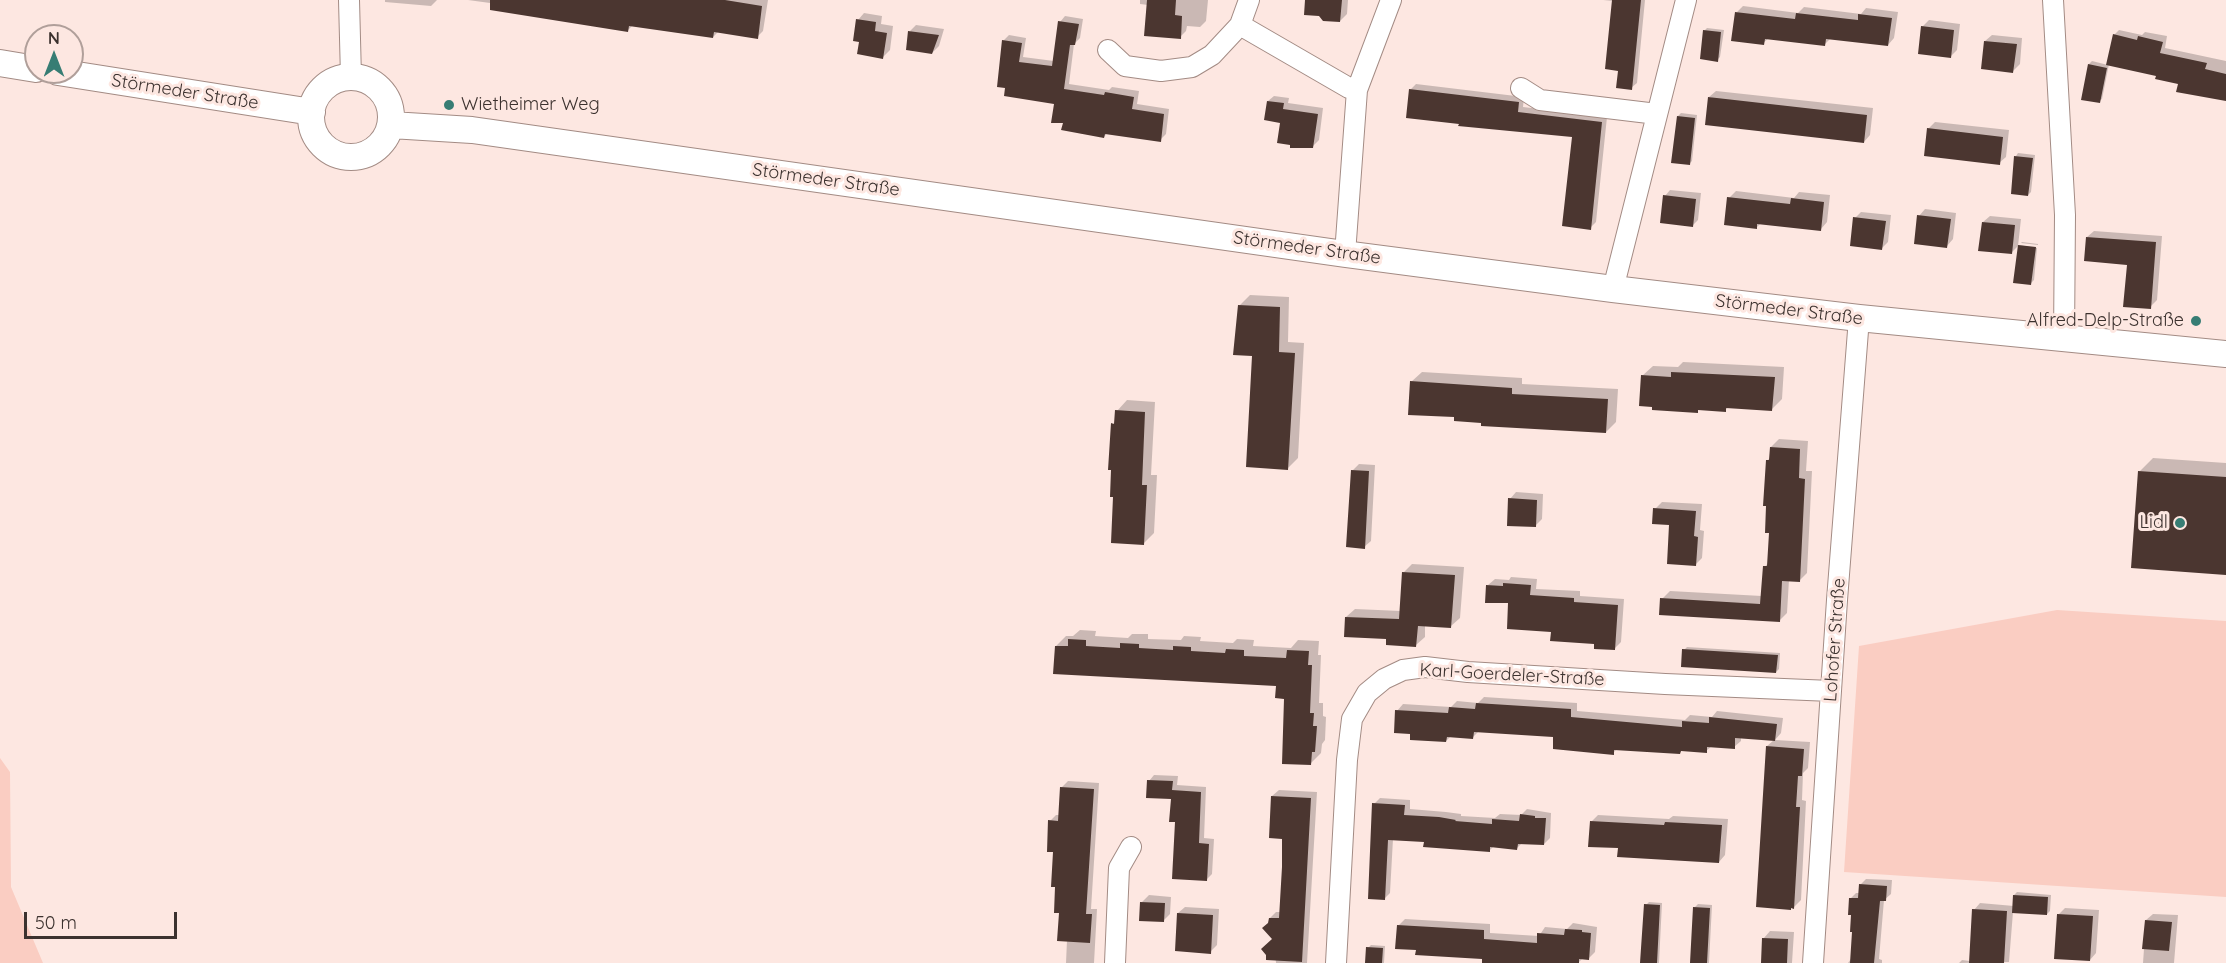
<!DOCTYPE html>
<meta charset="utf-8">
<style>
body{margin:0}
#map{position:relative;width:2226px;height:963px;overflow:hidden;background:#fde7e1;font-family:Quicksand,sans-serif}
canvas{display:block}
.north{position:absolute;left:24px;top:24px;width:60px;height:60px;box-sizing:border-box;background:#fde7e1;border:2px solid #b09f9a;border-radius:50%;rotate:0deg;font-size:16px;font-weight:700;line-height:24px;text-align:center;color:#3c322f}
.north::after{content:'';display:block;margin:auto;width:21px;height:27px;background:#377d74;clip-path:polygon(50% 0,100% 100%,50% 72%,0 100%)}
.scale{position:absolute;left:24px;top:912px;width:153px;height:27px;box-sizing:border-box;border:3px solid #3c322f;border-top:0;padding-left:8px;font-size:18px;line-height:21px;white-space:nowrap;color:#3c322f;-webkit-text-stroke:4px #fde7e1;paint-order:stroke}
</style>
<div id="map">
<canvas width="2226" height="963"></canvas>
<div class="north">N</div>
<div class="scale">50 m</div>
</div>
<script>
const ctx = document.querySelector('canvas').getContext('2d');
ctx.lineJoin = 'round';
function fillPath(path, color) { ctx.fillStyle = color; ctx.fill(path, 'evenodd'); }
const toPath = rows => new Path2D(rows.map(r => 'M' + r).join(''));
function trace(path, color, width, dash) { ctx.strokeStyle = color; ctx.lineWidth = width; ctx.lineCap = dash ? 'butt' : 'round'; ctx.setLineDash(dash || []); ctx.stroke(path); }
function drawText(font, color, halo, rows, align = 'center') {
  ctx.font = font + ' Quicksand,sans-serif'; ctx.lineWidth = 6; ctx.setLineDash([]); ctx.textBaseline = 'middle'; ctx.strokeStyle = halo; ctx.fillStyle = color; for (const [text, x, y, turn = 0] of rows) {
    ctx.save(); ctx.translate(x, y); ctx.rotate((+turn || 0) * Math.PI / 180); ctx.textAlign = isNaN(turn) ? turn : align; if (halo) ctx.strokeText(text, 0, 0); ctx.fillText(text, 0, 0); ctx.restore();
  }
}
const green = toPath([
 [2057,610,2226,621,2226,897,1844,872,1859,646],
 [0,758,10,772,11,887,43,963,0,963]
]);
const shadow = toPath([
 [385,0,437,0,431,6,385,2],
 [468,0,768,0,763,31,757,37,718,32,713,37,633,25,628,30,490,8,490,3],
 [1140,0,1208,0,1206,21,1200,27,1187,26,1186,31,1180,37,1148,5,1140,4],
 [1308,0,1348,0,1347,14,1340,21],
 [1603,0,1645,0,1637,83,1631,88,1620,69,1614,1],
 [1743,6,1798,13,1804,7,1861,14,1866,8,1898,12,1894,38,1888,45,1831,38,1825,44,1769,38,1763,43,1737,12],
 [864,13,882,16,881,24,893,26,890,50,883,57,861,41,858,20],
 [1065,16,1083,19,1080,38,1074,44,1069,84,1109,90,1112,87,1139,91,1137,104,1169,109,1166,134,1160,140,1108,132,1104,137,1079,133,1079,131,1064,122,1056,102,1006,95,1003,41,1009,35,1026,38,1023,57,1054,61,1060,22],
 [1929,20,1960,24,1957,50,1950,57,1922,27],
 [916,25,944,29,939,46,932,53,910,31],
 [1707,28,1724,30,1720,57,1717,60,1704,31],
 [2119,30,2142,35,2145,32,2167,36,2165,48,2226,61,2226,100,2157,75,2109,64,2102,99,2099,101,2089,64,2092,61,2108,65,2114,35],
 [1992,35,2022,38,2020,64,2013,71,1985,41],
 [1416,84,1524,97,1523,107,1607,117,1596,222,1590,228,1573,136,1410,90],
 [1716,91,1873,108,1870,135,1864,142,1709,97],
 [1274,96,1289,98,1288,103,1323,108,1319,140,1313,146,1281,122,1268,101],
 [1681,113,1697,115,1692,161,1689,164,1678,116],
 [1935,122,2009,130,2006,157,1999,163,1928,129],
 [2018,153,2035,155,2031,192,2028,195,2016,156],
 [1670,190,1701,193,1698,220,1692,226,1665,196],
 [1736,191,1794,198,1799,192,1830,195,1827,222,1821,229,1761,223,1756,228,1729,198],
 [1925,209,1956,213,1953,239,1947,246,1919,216],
 [1861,212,1891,215,1888,242,1882,248,1855,218],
 [1990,216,2021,219,2018,246,2011,253,1983,222],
 [2094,231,2162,236,2157,300,2150,307,2128,263,2087,237],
 [2022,242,2038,244,2038,245,2021,243],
 [2019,245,2037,248,2034,280,2031,283],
 [1250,295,1289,297,1288,342,1304,343,1298,458,1288,468,1240,305],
 [1683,362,1784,367,1782,399,1772,409,1729,407,1725,410,1700,409,1697,411,1642,376,1653,366,1678,367],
 [1422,372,1522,378,1522,384,1618,389,1616,422,1606,432,1456,416,1411,382],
 [1127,400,1155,402,1151,475,1157,475,1154,533,1143,544,1113,424,1116,421,1117,411],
 [1779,439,1808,441,1806,471,1812,471,1807,573,1799,581,1789,580,1787,613,1779,621,1662,599,1670,591,1762,596,1765,567,1768,563,1770,532,1767,461,1771,457,1771,447],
 [2153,458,2226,463,2226,574,2139,472],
 [1359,464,1375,465,1371,541,1364,547,1352,471],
 [1516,492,1543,494,1542,519,1535,526,1510,499],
 [1662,502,1702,504,1700,530,1704,531,1702,558,1696,564,1671,524,1655,509],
 [1412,564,1464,567,1460,618,1451,626,1425,625,1425,637,1416,645,1388,637,1346,617,1355,609,1401,611,1403,573],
 [1511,577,1537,579,1536,589,1580,591,1580,596,1624,599,1621,642,1614,649,1553,630,1488,585,1495,579,1509,580],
 [1080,630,1096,631,1095,636,1128,638,1132,634,1148,634,1148,639,1181,640,1184,636,1201,637,1200,641,1233,643,1237,639,1254,640,1253,646,1291,648,1298,640,1319,641,1318,655,1321,655,1319,703,1323,703,1323,716,1326,717,1325,740,1322,744,1321,753,1311,763,1286,697,1278,685,1056,646,1066,636,1073,636],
 [1687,647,1780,653,1779,669,1776,672,1684,650],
 [1484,697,1577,703,1577,711,1685,720,1690,715,1712,717,1717,711,1783,718,1781,733,1775,740,1810,742,1808,768,1803,773,1802,800,1806,801,1801,900,1794,907,1767,746,1774,740,1741,737,1741,741,1734,747,1712,746,1706,751,1682,750,1680,752,1618,748,1613,753,1555,736,1479,731,1473,737,1451,736,1446,741,1412,733,1397,711,1403,704,1451,707,1457,701,1478,703],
 [1154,775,1178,776,1177,785,1206,787,1204,838,1214,839,1212,874,1206,880,1177,821,1172,798,1149,781],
 [1068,781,1099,783,1091,909,1097,909,1094,963,1066,963,1067,940,1060,912,1050,821,1056,815,1060,815,1062,787],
 [1279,790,1317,792,1307,963,1276,963,1274,939,1270,922,1270,918,1276,912,1281,912,1284,837,1272,796],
 [1380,798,1410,800,1410,809,1446,812,1461,814,1461,816,1495,818,1500,814,1521,815,1527,809,1551,813,1550,838,1544,844,1522,843,1517,848,1494,846,1490,850,1425,841,1393,839,1390,893,1384,899,1374,804],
 [1598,815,1669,819,1673,816,1728,819,1725,855,1719,862,1620,847,1591,822],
 [1866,879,1892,880,1891,894,1884,900,1879,959,1882,960,1882,963,1848,963,1851,959,1853,930,1851,898,1856,893,1860,893,1861,884],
 [2017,892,2051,895,2050,911,2047,914,2013,912,2009,962,1959,963,1962,960,1970,961,1974,910,1980,903,2014,906,2014,895],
 [1149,895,1171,897,1170,914,1163,921,1142,902],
 [1649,902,1662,903,1659,963,1642,963,1646,905],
 [1698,904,1712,905,1709,963,1692,963,1695,907],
 [1185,907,1219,909,1217,945,1210,952,1178,913],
 [2065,908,2099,910,2096,953,2090,960,2058,915],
 [2153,914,2178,915,2174,963,2143,963,2146,920],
 [1405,919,1490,924,1490,933,1539,936,1545,927,1567,929,1573,923,1597,927,1595,952,1589,958,1583,958,1578,963,1484,963,1484,958,1417,949,1398,926],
 [1770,931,1794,932,1792,963,1762,963,1764,938],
 [1371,945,1385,946,1384,963,1367,963,1368,948]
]);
const building = toPath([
 [490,0,725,0,762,6,758,39,714,32,713,38,629,26,628,32,490,10],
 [1147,0,1176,0,1175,15,1182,16,1181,39,1144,36],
 [1305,0,1342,0,1340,22,1323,21,1319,16,1304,15],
 [1612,0,1641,0,1632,90,1616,88,1618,71,1605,69],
 [1735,12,1795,19,1796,13,1858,20,1858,14,1892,18,1888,46,1826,39,1825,46,1765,39,1764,45,1731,41],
 [856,19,876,22,875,31,887,33,883,59,857,54,859,42,853,41],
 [1058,21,1079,24,1075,45,1070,45,1064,89,1104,95,1105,92,1134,97,1132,109,1164,114,1161,142,1105,134,1104,138,1061,130,1063,123,1051,123,1054,104,1004,96,1005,88,997,87,1002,40,1022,43,1019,62,1052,66],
 [1921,26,1954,30,1951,58,1918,54],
 [1703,30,1721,32,1718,62,1700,59],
 [908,31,939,35,932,54,906,50],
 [2113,34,2137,40,2138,36,2163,42,2160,53,2207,63,2205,69,2226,74,2226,101,2176,92,2178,84,2155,79,2156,76,2106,65],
 [1984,41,2017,44,2013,73,1981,69],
 [2088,64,2107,68,2100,103,2081,100],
 [1409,89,1519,102,1518,112,1602,122,1591,230,1562,226,1572,137,1458,126,1459,124,1406,118],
 [1708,97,1867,115,1864,143,1705,125],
 [1267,101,1284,103,1283,109,1318,114,1313,148,1290,148,1290,145,1277,143,1280,123,1264,120],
 [1677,116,1695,118,1690,165,1671,163],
 [1927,128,2003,137,2000,165,1924,156],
 [2014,156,2033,158,2028,196,2011,194],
 [1663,195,1696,199,1693,227,1660,223],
 [1727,197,1790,204,1791,198,1824,202,1821,231,1757,224,1757,229,1724,225],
 [1917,215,1951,219,1947,248,1914,244],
 [1853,217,1886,221,1882,250,1850,246],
 [1982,222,2015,225,2012,254,1978,251],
 [2086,237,2156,242,2151,309,2123,307,2127,265,2084,261],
 [2018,245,2036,247,2031,285,2013,283],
 [1238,305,1280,307,1279,352,1295,353,1288,470,1246,467,1252,356,1233,355],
 [1671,372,1775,377,1772,411,1726,408,1726,412,1698,410,1698,413,1652,410,1652,407,1639,406,1641,375,1671,377],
 [1410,381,1512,388,1512,394,1608,399,1606,433,1481,426,1481,423,1454,421,1454,417,1408,415],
 [1115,410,1145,412,1142,485,1147,485,1144,545,1111,543,1113,497,1110,497,1111,470,1108,470,1111,423,1114,424],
 [1770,447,1800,449,1799,478,1805,479,1800,582,1782,581,1780,622,1659,615,1660,598,1760,604,1763,566,1767,566,1769,533,1765,533,1766,506,1763,506,1766,460,1769,460],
 [1351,470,1369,471,1365,549,1346,547],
 [2138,471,2226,477,2226,575,2131,568],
 [1508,498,1537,500,1536,527,1507,526],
 [1653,508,1696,511,1694,536,1698,537,1696,566,1667,564,1669,525,1652,524],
 [1402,572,1455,575,1451,628,1418,626,1416,647,1386,645,1386,639,1344,637,1345,617,1399,619],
 [1503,583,1531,585,1530,595,1574,598,1574,602,1618,605,1615,650,1594,649,1594,644,1550,641,1551,632,1507,629,1508,603,1485,603,1486,585,1503,586],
 [1068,639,1086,640,1086,646,1120,648,1120,643,1139,644,1139,648,1173,650,1173,646,1191,647,1191,651,1225,653,1226,649,1244,650,1244,656,1286,658,1287,650,1309,651,1308,665,1312,665,1310,713,1314,713,1313,726,1317,726,1315,752,1312,752,1311,765,1282,764,1284,699,1275,698,1276,686,1053,674,1055,646,1068,646],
 [1682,649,1778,655,1776,673,1681,667],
 [1476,703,1571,709,1571,717,1682,727,1682,721,1709,723,1709,717,1777,724,1775,741,1735,738,1735,749,1707,747,1707,753,1681,751,1680,754,1614,750,1614,755,1553,749,1553,737,1474,732,1473,739,1447,737,1446,742,1410,740,1410,734,1394,733,1395,710,1448,713,1449,707,1475,709],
 [1766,746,1804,749,1802,776,1798,776,1796,807,1800,807,1794,909,1791,908,1791,910,1756,907],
 [1147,780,1173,781,1172,790,1201,792,1199,843,1209,844,1207,881,1172,879,1175,822,1169,822,1171,799,1146,798],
 [1060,787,1094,789,1086,914,1092,914,1090,943,1057,941,1059,913,1054,913,1055,887,1051,887,1053,852,1047,852,1048,820,1058,821],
 [1271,796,1311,798,1302,962,1266,960,1266,955,1261,949,1272,939,1262,928,1268,923,1269,918,1279,918,1282,867,1282,839,1269,838],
 [1372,803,1405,805,1404,815,1439,817,1456,820,1455,821,1492,824,1492,819,1519,821,1520,814,1535,816,1535,818,1546,818,1544,845,1518,844,1517,850,1490,847,1490,852,1423,847,1424,842,1388,840,1385,900,1368,899],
 [1590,821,1664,825,1665,822,1722,825,1719,863,1617,857,1618,848,1588,847],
 [1859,884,1887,886,1886,901,1880,901,1874,963,1850,963,1852,932,1850,932,1851,915,1848,915,1849,898,1858,898],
 [2013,895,2048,897,2047,915,2012,913],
 [1140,902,1165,903,1164,922,1139,921],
 [1644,904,1660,905,1657,963,1640,963],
 [1693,907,1710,908,1707,963,1690,963],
 [1972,909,2007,911,2004,963,1969,963],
 [1177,913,1213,915,1211,954,1175,951],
 [2057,914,2093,916,2090,961,2054,959],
 [2145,920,2172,922,2169,951,2142,949],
 [1397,925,1484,930,1484,939,1537,943,1537,933,1564,935,1565,929,1582,930,1582,932,1591,933,1589,960,1579,959,1579,963,1482,963,1482,959,1415,955,1416,950,1395,949],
 [1762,938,1788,939,1787,963,1761,963],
 [1366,947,1383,948,1382,963,1365,963]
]);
const minor = toPath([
 [349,0,351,77],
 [1249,0,1240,25,1349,88,1357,90],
 [2053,0,2065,215,2064,339],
 [1108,50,1125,66,1161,71,1192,67,1212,55,1240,25],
 [1521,88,1540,100,1657,114],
 [1345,254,1357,90,1391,0],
 [1613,289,1686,0],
 [1115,963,1119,868,1131,847],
 [1336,963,1347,760,1352,719,1367,693,1384,679,1403,670,1425,667,1468,672,1665,684,1831,691],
 [1813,963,1837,600,1859,318]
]);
const major = toPath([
 [0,63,36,69],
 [58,72,312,112],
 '311 117a40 40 0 1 1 80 0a40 40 0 1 1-80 0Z',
 [391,125,472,130,1345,254,1613,289,1859,318,2226,354]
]);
const markers = [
 [449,105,6,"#377d74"],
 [2196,321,6,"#377d74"],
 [2180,523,6,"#377d74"]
];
const streetNames = [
 ["Störmeder Straße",185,92,9],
 ["Störmeder Straße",826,180,8],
 ["Störmeder Straße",1307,248,8],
 ["Störmeder Straße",1789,310,7],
 ["Lohofer Straße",1835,640,-86],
 ["Karl-Goerdeler-Straße",1512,675,3]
];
const poiNames = [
 ["Wietheimer Weg",461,105,"left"],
 ["Alfred-Delp-Straße",2184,321],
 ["Lidl",2168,523]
];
fillPath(green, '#facdc2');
fillPath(shadow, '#0003');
fillPath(building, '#4b3630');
trace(minor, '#a38b84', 22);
trace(major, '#a38b84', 28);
trace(minor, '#fff', 20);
trace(major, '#fff', 26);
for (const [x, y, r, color] of markers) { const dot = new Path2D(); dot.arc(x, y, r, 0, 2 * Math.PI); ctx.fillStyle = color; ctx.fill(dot); trace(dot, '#fde7e1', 2); }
drawText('18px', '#3c322f', '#fde7e1', streetNames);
drawText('18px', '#3c322f', '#fde7e1', poiNames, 'right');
</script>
